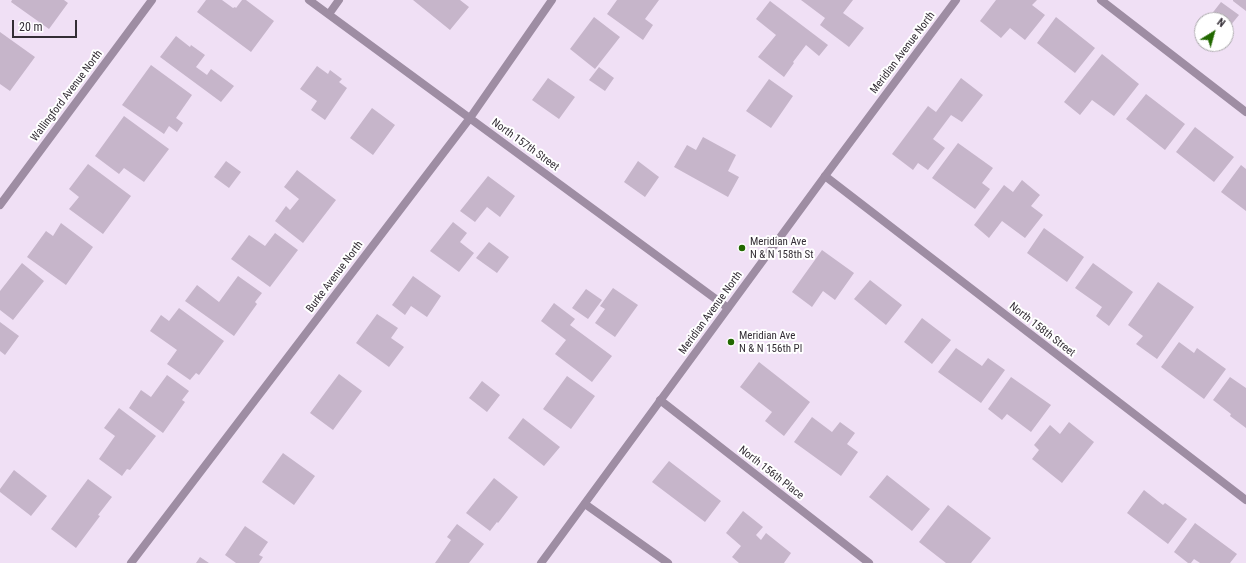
<!DOCTYPE html>
<style>
body{margin:0}
#map{position:relative;width:1246px;height:563px;overflow:hidden;background:#f0e0f5;font-family:"Roboto Condensed",sans-serif}
canvas{display:block}
.north{position:absolute;left:1194px;top:12px;width:40px;height:40px;box-sizing:border-box;background:#fff;border:1px solid #adabae;border-radius:50%;rotate:37deg;font-size:11px;font-weight:700;line-height:16px;text-align:center;color:#332d35}
.north::after{content:'';display:block;margin:auto;width:14px;height:18px;background:#226800;clip-path:polygon(50% 0,100% 100%,50% 72%,0 100%)}
.scale{position:absolute;left:12px;top:20px;width:65px;height:18px;box-sizing:border-box;border:2px solid #332d35;border-top:0;padding-left:5px;font-size:12px;line-height:14px;white-space:nowrap;color:#332d35;-webkit-text-stroke:3px #fff;paint-order:stroke}
</style>
<div id="map">
<canvas width="1246" height="563"></canvas>
<div class="north">N</div>
<div class="scale">20 m</div>
</div>
<script>
const ctx = document.querySelector('canvas').getContext('2d');
ctx.lineJoin = 'round';
function fillPath(path, color) { ctx.fillStyle = color; ctx.fill(path, 'evenodd'); }
const toPath = rows => new Path2D(rows.map(r => 'M' + r).join(''));
function trace(path, color, width, dash) { ctx.strokeStyle = color; ctx.lineWidth = width; ctx.lineCap = dash ? 'butt' : 'round'; ctx.setLineDash(dash || []); ctx.stroke(path); }
function drawText(font, color, halo, rows, align = 'center') {
  ctx.font = font + ' "Roboto Condensed",sans-serif'; ctx.lineWidth = 4; ctx.setLineDash([]); ctx.textBaseline = 'middle'; ctx.strokeStyle = halo; ctx.fillStyle = color; for (const [text, x, y, turn = 0] of rows) {
    ctx.save(); ctx.translate(x, y); ctx.rotate((+turn || 0) * Math.PI / 180); ctx.textAlign = isNaN(turn) ? turn : align; if (halo) ctx.strokeText(text, 0, 0); ctx.fillText(text, 0, 0); ctx.restore();
  }
}
const building = toPath([
 [12,0,64,0,68,3,49,29,11,2],
 [206,0,222,0,233,8,235,7,236,8,242,0,246,0,274,21,251,52,197,12],
 [413,0,460,0,469,7,450,30],
 [617,0,659,0,645,19,653,25,643,40,607,14],
 [801,0,853,0,843,13,864,28,849,47,820,25,825,18],
 [996,0,1037,0,1032,5,1045,15,1025,40,1010,28,1001,38,980,21],
 [1233,0,1246,0,1246,11,1233,1],
 [770,1,828,45,819,56,806,45,793,62,794,63,784,77,758,57,776,35,756,19],
 [1221,2,1239,15,1226,31,1226,20,1207,20],
 [594,17,620,37,595,69,570,49],
 [1056,17,1095,48,1075,73,1037,43],
 [0,32,35,57,10,91,0,84],
 [176,36,190,47,191,45,205,55,196,67,207,75,211,69,234,86,221,102,160,57],
 [1102,54,1139,84,1114,116,1092,100,1080,115,1064,102],
 [151,65,192,95,176,118,183,123,177,132,169,126,164,134,122,105],
 [317,66,328,74,330,70,342,79,339,82,347,88,325,120,311,110,317,101,300,89],
 [599,67,614,78,605,91,589,80],
 [548,78,575,97,559,119,532,100],
 [961,78,983,95,962,122,951,115,933,139,945,148,928,170,918,163,913,170,892,154,928,106,936,112],
 [769,79,793,96,771,128,746,111],
 [1146,94,1185,124,1165,150,1126,119],
 [372,108,395,125,373,155,350,138],
 [124,116,169,149,144,182,124,168,119,174,95,156],
 [1195,127,1234,157,1214,182,1176,152],
 [703,137,736,155,728,171,739,177,728,197,674,167,687,145,696,150],
 [958,143,993,168,982,183,990,189,975,209,932,178],
 [226,161,241,172,229,188,214,177],
 [638,161,659,177,645,197,624,182],
 [88,164,131,196,103,234,69,209,79,197,69,189],
 [1241,165,1246,169,1246,211,1221,192],
 [297,170,336,200,303,243,275,221,286,206,290,210,299,199,284,187],
 [488,176,515,196,500,217,487,207,475,222,460,211],
 [1022,180,1040,195,1031,206,1043,215,1025,238,1002,221,989,238,974,225,1004,185,1013,192],
 [453,222,467,233,460,242,474,253,459,272,430,251],
 [61,223,93,247,66,285,27,257,46,231,53,236],
 [1044,228,1084,257,1067,282,1027,253],
 [275,233,298,250,270,287,231,259,249,235,265,246],
 [489,242,509,257,497,273,476,258],
 [822,250,854,273,835,300,823,291,812,307,792,292],
 [22,263,44,281,13,320,0,310,0,291],
 [1093,263,1133,292,1109,326,1096,316,1102,307,1075,288],
 [238,276,262,293,255,302,257,304,234,336,185,301,197,285,219,302],
 [413,276,441,296,427,317,411,306,405,315,392,305],
 [870,280,902,305,886,325,854,299],
 [1158,282,1194,307,1157,359,1136,344,1143,336,1128,325],
 [613,288,638,305,615,337,595,323,605,309,600,306],
 [586,289,602,300,588,319,572,308],
 [554,303,575,319,570,325,612,356,592,382,555,354,566,340,541,321],
 [179,308,224,341,199,375,196,373,190,380,167,364,177,350,150,331,161,315,169,321],
 [377,314,398,328,391,338,404,347,389,367,356,343],
 [922,318,951,340,932,364,904,342],
 [0,322,19,336,5,355,0,351],
 [1179,342,1194,353,1197,348,1226,369,1204,399,1161,367],
 [956,348,982,366,988,358,1005,370,981,403,938,372],
 [759,362,810,402,784,436,765,421,772,412,740,387],
 [339,374,362,391,333,430,310,413],
 [167,375,189,391,182,400,185,402,163,433,129,408,141,390,151,397],
 [567,376,595,396,571,429,543,409],
 [1011,377,1051,405,1031,432,1007,414,1002,420,988,409],
 [1230,377,1246,388,1246,428,1230,416,1231,414,1213,400],
 [482,381,500,395,487,412,469,398],
 [119,408,156,436,130,470,127,469,122,476,99,459,115,436,104,428],
 [812,417,832,432,840,422,855,433,847,444,858,452,841,476,794,442],
 [523,418,560,447,544,466,508,438],
 [1069,422,1094,442,1062,483,1032,459,1039,450,1034,445,1050,425,1060,434],
 [283,453,315,476,294,505,262,482],
 [669,461,721,501,705,522,652,482],
 [14,470,47,496,31,516,0,492,0,489],
 [887,475,930,509,912,531,869,497],
 [494,478,518,497,498,523,497,522,490,531,466,513],
 [88,479,112,497,98,515,100,516,76,548,51,529],
 [1144,490,1163,505,1165,503,1187,519,1168,544,1127,513],
 [948,505,991,538,971,563,946,563,919,542],
 [743,511,763,527,756,535,761,540,766,533,791,553,784,563,739,563,732,557,741,546,726,533],
 [1195,523,1237,554,1230,563,1200,563,1194,559,1191,563,1188,563,1174,552],
 [457,524,484,544,469,563,435,563,451,540,447,537],
 [245,526,268,542,259,555,263,557,259,563,236,563,225,555],
 [200,557,209,563,196,563]
]);
const service = toPath([
 [329,14,339,0],
 [585,504,668,563]
]);
const minor = toPath([
 [309,0,728,308],
 [1101,0,1246,112],
 [825,176,1246,500],
 [0,205,152,0],
 [660,400,869,563],
 [131,563,470,118,552,0]
]);
const tertiary = toPath([
 [541,563,825,176,956,0]
]);
const markers = [
 [742,248,4,"#226800"],
 [731,342,4,"#226800"]
];
const streetNames = [
 ["Meridian Avenue North",903,53,-53],
 ["Wallingford Avenue North",67,96,-53],
 ["North 157th Street",525,145,36],
 ["Burke Avenue North",335,277,-53],
 ["Meridian Avenue North",711,313,-54],
 ["North 158th Street",1042,330,38],
 ["North 156th Place",771,473,38]
];
const poiNames = [
 ["Meridian Ave",750,242],
 ["N & N 158th St",750,255],
 ["Meridian Ave",739,336],
 ["N & N 156th Pl",739,349]
];
fillPath(building, '#c6b5ca');
trace(service, '#9e8da3', 8);
trace(minor, '#9e8da3', 8);
trace(tertiary, '#9e8da3', 8);
for (const [x, y, r, color] of markers) { const dot = new Path2D(); dot.arc(x, y, r, 0, 2 * Math.PI); ctx.fillStyle = color; ctx.fill(dot); trace(dot, '#fff', 1.5); }
drawText('11px', '#332d35', '#fff', streetNames);
drawText('11px', '#332d35', '#fff', poiNames, 'left');
</script>
